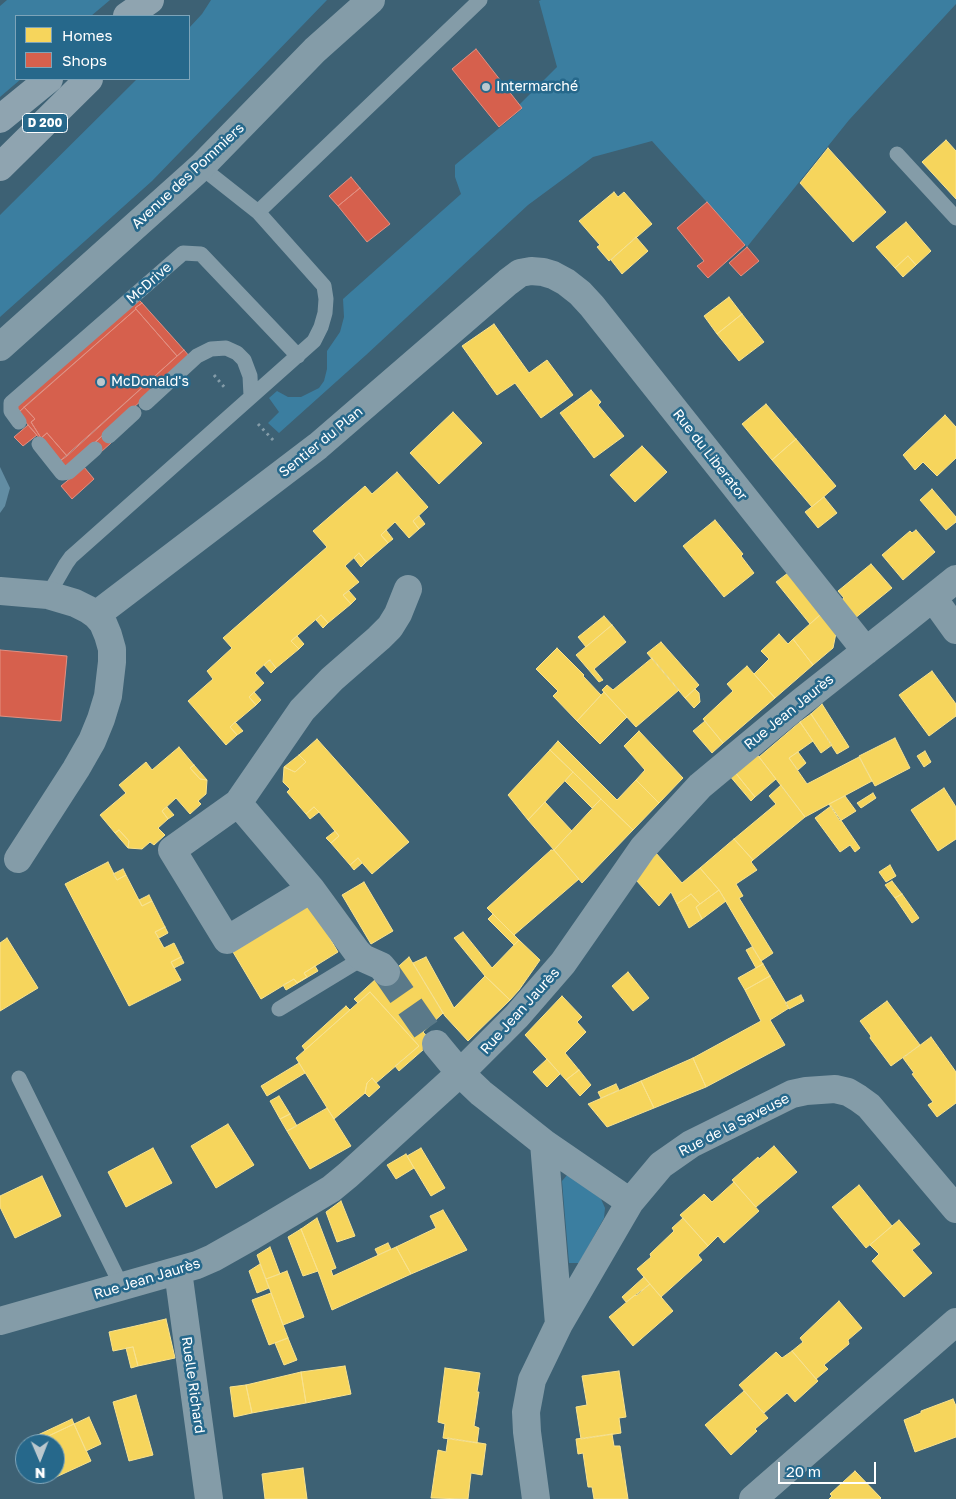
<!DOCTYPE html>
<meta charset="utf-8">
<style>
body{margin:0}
#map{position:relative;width:956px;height:1499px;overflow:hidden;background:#3d6174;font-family:"Golos Text",sans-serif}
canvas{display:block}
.legend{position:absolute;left:15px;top:15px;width:175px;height:65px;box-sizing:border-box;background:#26688b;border:1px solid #7da4b9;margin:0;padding:6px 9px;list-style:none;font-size:15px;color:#fff}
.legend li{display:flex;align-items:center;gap:10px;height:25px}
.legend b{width:25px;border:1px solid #7da4b9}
.north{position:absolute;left:15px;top:1434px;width:50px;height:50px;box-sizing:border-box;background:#26688b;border:1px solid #7da4b9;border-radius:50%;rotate:179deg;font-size:14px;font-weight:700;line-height:20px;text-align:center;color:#fff}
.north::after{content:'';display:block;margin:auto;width:18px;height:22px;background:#bbc8ce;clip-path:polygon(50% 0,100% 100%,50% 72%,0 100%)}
.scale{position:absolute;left:778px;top:1462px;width:98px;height:22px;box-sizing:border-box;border:2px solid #fff;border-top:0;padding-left:6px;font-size:15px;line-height:18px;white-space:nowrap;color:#fff;-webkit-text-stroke:4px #26688b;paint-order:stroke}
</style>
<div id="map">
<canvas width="956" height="1499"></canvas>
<ul class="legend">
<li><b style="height:14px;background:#f6d55c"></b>Homes</li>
<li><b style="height:14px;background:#d6604d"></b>Shops</li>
</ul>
<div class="north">N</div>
<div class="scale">20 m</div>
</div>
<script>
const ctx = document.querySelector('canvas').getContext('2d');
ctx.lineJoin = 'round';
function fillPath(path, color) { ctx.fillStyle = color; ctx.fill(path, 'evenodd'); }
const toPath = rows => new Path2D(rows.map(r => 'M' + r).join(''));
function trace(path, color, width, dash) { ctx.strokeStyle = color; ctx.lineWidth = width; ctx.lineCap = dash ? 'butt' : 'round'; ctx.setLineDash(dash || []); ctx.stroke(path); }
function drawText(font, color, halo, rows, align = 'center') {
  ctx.font = font + ' "Golos Text",sans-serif'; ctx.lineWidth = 5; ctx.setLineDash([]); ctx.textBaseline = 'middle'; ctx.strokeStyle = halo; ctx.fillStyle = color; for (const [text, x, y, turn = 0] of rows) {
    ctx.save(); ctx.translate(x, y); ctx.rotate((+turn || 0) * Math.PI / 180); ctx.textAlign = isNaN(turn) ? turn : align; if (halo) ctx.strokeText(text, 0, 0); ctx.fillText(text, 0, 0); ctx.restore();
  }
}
const green = toPath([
 [7,0,110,0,91,16,16,16,16,79,21,79,0,97,0,6],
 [211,0,327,0,152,181,0,317,0,215,137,79,189,79,189,28,202,14],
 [541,0,956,0,956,4,849,120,747,247,652,141,593,157,528,205,366,355,279,433,268,423,279,412,269,398,277,391,288,397,301,397,319,388,324,381,327,369,327,351,340,332,344,317,343,299,461,194,455,177,455,165,522,109,519,105,557,67,539,1],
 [568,1174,601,1199,605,1208,604,1218,579,1263,569,1263,562,1181]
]);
const water = toPath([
 [0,467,10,488,5,506,0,513]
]);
const homes = toPath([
 [946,140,956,151,956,199,922,162,946,140],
 [828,148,886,212,853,242,800,183,828,148],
 [614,192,618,197,624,192,652,224,609,261,597,247,600,245,579,221,614,192],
 [906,222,931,251,916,265,908,256,895,268,876,247,906,222],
 [636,237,648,251,622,274,611,260,636,237],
 [908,256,916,265,903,277,895,268,908,256],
 [729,297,742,314,717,334,704,316,729,297],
 [742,314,764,342,739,361,717,334,742,314],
 [494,324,529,373,547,360,573,395,541,418,515,383,497,395,462,346,494,324],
 [591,390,601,402,598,405,624,436,594,458,560,413,591,390],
 [766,404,796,439,772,460,742,424,766,404],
 [453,412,482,443,439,484,410,453,453,412],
 [945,415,956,427,956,458,937,476,923,462,915,470,903,455,945,415],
 [796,439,836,486,812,507,772,460,796,439],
 [642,446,667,472,635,502,610,475,642,446],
 [397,472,428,507,413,521,419,529,409,538,395,522,381,535,388,543,366,562,359,553,345,566,359,582,343,595,351,604,328,623,321,615,291,641,299,649,276,668,269,660,255,673,264,683,249,697,256,705,230,727,237,735,226,745,188,701,213,679,207,671,232,648,223,638,327,547,313,531,365,486,372,494,397,472],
 [932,489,956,517,956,522,946,530,920,500,932,489],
 [824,497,837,513,818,528,805,512,824,497],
 [419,516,425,524,419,529,413,521,419,516],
 [715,520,743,554,741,556,754,573,724,597,683,546,715,520],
 [386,530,393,539,388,543,381,535,386,530],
 [916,530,935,552,903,580,882,555,910,531,912,533,916,530],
 [359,553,366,562,361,567,354,558,359,553],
 [871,564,892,588,854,619,840,601,844,598,838,591,871,564],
 [788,573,820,615,810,624,776,582,788,573],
 [349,591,356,599,351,604,343,595,349,591],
 [321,615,328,623,323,628,316,620,321,615],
 [820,615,836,633,833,648,813,665,793,639,820,615],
 [604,616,612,625,586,647,578,637,604,616],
 [612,625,626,642,594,669,603,680,599,682,576,655,612,625],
 [779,634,788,644,793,639,813,665,775,698,754,674,769,659,761,651,779,634],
 [297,636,304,644,299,649,291,641,297,636],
 [661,642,699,685,685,698,647,653,661,642],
 [557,648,584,675,583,676,601,695,577,721,553,696,558,691,536,669,557,648],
 [652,658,679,690,636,727,602,690,607,685,613,690,652,658],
 [270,660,276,668,271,673,264,665,270,660],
 [747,666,775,698,723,743,703,719,733,691,727,684,747,666],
 [932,671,956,704,956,716,929,736,899,695,932,671],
 [695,689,699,693,700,702,694,708,685,698,695,689],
 [254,692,261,700,256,705,249,697,254,692],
 [604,692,627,717,600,744,577,721,604,692],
 [822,704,849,747,837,754,811,714,822,704],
 [811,714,832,745,821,753,800,722,811,714],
 [705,721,723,743,712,753,693,731,705,721],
 [235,722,243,731,237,735,230,727,235,722],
 [800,722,813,741,789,758,807,784,859,757,872,781,805,817,759,757,800,722],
 [639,731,683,778,659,803,636,780,645,770,624,746,639,731],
 [895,738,910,768,875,786,859,756,895,738],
 [317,739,409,842,372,874,358,858,350,865,331,843,339,836,319,812,314,807,306,814,287,792,290,789,283,782,284,767,295,772,306,762,299,755,317,739],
 [558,741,617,800,636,780,659,803,633,830,550,750,558,741],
 [179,747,194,765,190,768,200,779,207,780,206,794,198,801,201,804,190,814,176,798,162,811,168,819,158,828,165,835,154,845,150,842,142,849,128,848,129,841,119,830,115,833,100,815,126,793,119,785,146,762,152,770,179,747],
 [550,750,573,772,528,820,508,795,550,750],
 [925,751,931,762,924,767,917,756,925,751],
 [798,752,806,763,798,770,789,758,798,752],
 [756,753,776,779,755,797,734,771,756,753],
 [299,755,306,762,295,772,284,767,299,755],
 [194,765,207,780,200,779,190,768,194,765],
 [734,771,755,797,751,801,729,775,734,771],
 [573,772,601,799,592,808,565,781,573,772],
 [781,785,805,817,753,860,734,839,776,804,769,796,781,785],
 [944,788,956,807,956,839,938,851,911,810,944,788],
 [873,793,876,798,861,808,857,803,873,793],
 [845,796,856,811,840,821,829,804,845,796],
 [601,799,633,830,582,883,554,850,601,799],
 [545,802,572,831,554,850,528,820,545,802],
 [831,806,860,848,855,852,850,845,840,852,815,818,831,806],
 [167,807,174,815,168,819,162,811,167,807],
 [314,807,319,812,310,819,306,814,314,807],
 [119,830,129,841,128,848,115,833,119,830],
 [335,831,339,836,331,843,326,838,335,831],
 [734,839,753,860,751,862,757,870,736,884,743,896,739,898,773,953,761,961,719,890,700,868,734,839],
 [551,850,554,850,579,879,514,935,487,908,551,850],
 [656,853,682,883,700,868,719,890,700,904,691,894,677,904,671,892,659,906,636,880,656,853],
 [358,858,362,863,354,870,350,865,358,858],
 [108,862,117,880,126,875,142,906,152,901,165,927,155,932,164,948,174,943,181,957,171,962,181,980,129,1006,65,884,108,862],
 [890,865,896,876,886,882,879,872,890,865],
 [123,869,126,875,117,880,113,874,123,869],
 [892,881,902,894,895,898,885,885,892,881],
 [364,882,393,931,371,944,342,895,364,882],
 [719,890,726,901,702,919,696,907,719,890],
 [691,894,700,904,696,907,702,919,689,928,677,904,691,894],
 [902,894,919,918,912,923,895,898,902,894],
 [149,895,152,901,142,906,139,900,149,895],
 [310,905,338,952,304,973,307,977,297,983,294,979,261,999,233,952,310,905],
 [493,914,519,940,514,945,488,919,493,914],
 [165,927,168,933,159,938,155,932,165,927],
 [463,932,492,968,519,940,540,960,519,990,510,1000,485,976,454,938,463,932],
 [7,938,38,988,0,1011,0,943,7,938],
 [752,947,763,964,756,968,746,950,752,947],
 [181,957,184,963,174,968,171,962,181,957],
 [409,957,443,1013,423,1032,432,1042,399,1071,395,1066,419,1046,370,992,358,1003,354,999,377,978,380,983,409,957],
 [426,957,454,1008,485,976,510,1000,468,1041,445,1016,413,963,426,957],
 [763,964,770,976,745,990,738,978,763,964],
 [315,966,318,971,286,990,283,985,294,979,297,983,307,977,304,973,315,966],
 [628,972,649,998,633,1011,612,986,628,972],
 [770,976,789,1008,770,1020,785,1045,706,1087,693,1058,761,1021,745,990,770,976],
 [370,992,419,1046,376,1083,372,1078,367,1083,365,1093,334,1119,296,1058,370,992],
 [801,995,804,1001,789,1009,785,1003,801,995],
 [562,996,582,1017,577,1022,586,1032,565,1053,579,1070,566,1080,525,1035,562,996],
 [887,1001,920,1045,891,1066,870,1038,871,1036,860,1021,887,1001],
 [346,1006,350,1010,305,1050,302,1046,346,1006],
 [931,1037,956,1072,956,1103,937,1117,928,1105,933,1102,912,1074,914,1073,903,1058,931,1037],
 [693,1058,706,1087,654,1108,641,1081,693,1058],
 [547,1059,560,1074,547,1087,533,1072,547,1059],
 [299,1063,305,1073,267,1096,261,1086,299,1063],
 [579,1070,591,1085,580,1096,566,1080,579,1070],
 [372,1078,380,1087,369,1097,365,1093,367,1083,372,1078],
 [641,1081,654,1108,607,1127,588,1104,641,1081],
 [616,1084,619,1090,601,1098,598,1092,616,1084],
 [279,1096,290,1114,280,1119,270,1101,279,1096],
 [327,1108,351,1146,310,1169,287,1131,327,1108],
 [290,1114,297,1126,287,1131,280,1119,290,1114],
 [228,1124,254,1165,216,1188,191,1146,228,1124],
 [774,1146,797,1172,756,1207,732,1180,758,1157,759,1159,774,1146],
 [153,1148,172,1183,126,1207,108,1172,153,1148],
 [421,1148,445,1188,431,1196,407,1156,421,1148],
 [406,1154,414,1168,396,1179,387,1165,406,1154],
 [42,1176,61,1216,15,1238,0,1207,0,1196,42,1176],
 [734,1182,759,1211,724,1243,718,1236,708,1246,680,1215,704,1194,712,1202,734,1182],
 [859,1185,892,1226,866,1248,832,1207,859,1185],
 [341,1201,355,1236,337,1242,326,1212,341,1201],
 [443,1210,467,1250,411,1274,396,1247,436,1228,430,1216,443,1210],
 [317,1218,336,1268,331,1270,333,1276,396,1247,411,1274,332,1310,318,1271,301,1229,317,1218],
 [683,1218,708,1246,698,1255,702,1260,661,1297,637,1269,651,1257,650,1254,674,1231,672,1228,683,1218],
 [899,1220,920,1244,912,1250,932,1273,904,1297,872,1261,879,1254,870,1245,899,1220],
 [301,1229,318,1271,303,1276,288,1237,301,1229],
 [388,1243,391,1249,378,1255,375,1249,388,1243],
 [270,1247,280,1274,266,1279,257,1255,270,1247],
 [260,1264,269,1288,257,1293,249,1271,260,1264],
 [287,1271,304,1317,283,1325,266,1279,287,1271],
 [644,1277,650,1284,626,1302,622,1297,644,1277],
 [650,1284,673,1311,633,1346,609,1317,635,1295,636,1296,650,1284],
 [271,1293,288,1338,269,1345,252,1300,271,1293],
 [839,1301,862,1328,848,1340,849,1344,824,1365,828,1369,816,1379,792,1351,803,1342,800,1338,839,1301],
 [166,1319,175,1358,138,1366,133,1347,113,1351,109,1332,166,1319],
 [288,1338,297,1360,284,1365,275,1343,288,1338],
 [133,1347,138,1366,131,1368,126,1348,133,1347],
 [792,1351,818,1381,795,1402,787,1393,764,1413,739,1385,776,1352,782,1358,792,1351],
 [345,1366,351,1394,306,1403,301,1372,345,1366],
 [445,1368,480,1373,477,1392,479,1392,474,1426,479,1428,477,1443,443,1438,445,1424,438,1422,445,1368],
 [619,1371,626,1417,619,1418,621,1433,581,1439,576,1407,587,1405,582,1376,619,1371],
 [301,1372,306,1403,252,1413,246,1385,301,1372],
 [246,1385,252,1413,234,1417,230,1387,246,1385],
 [744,1391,768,1418,755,1429,757,1431,731,1455,705,1425,744,1391],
 [136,1395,153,1455,129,1461,113,1402,136,1395],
 [953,1399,956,1406,956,1437,915,1452,904,1420,921,1413,921,1411,953,1399],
 [89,1417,101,1444,86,1451,74,1424,89,1417],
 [72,1419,74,1424,42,1439,40,1434,72,1419],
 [74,1424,91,1461,43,1483,39,1474,55,1474,55,1444,26,1444,24,1441,40,1434,42,1439,74,1424],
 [612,1434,614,1446,620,1446,628,1499,594,1499,592,1487,588,1487,583,1453,578,1454,576,1439,612,1434],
 [448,1438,486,1444,482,1475,471,1473,468,1499,431,1498,438,1450,446,1452,448,1438],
 [303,1468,307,1499,265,1499,262,1474,303,1468],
 [855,1471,881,1498,880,1499,829,1499,832,1496,830,1494,855,1471]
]);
const shops = toPath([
 [476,49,522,108,499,127,452,69,476,49],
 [351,177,360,188,338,206,329,196,351,177],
 [360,188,390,224,367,242,338,206,360,188],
 [707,202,745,245,708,278,697,266,704,261,677,228,707,202],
 [747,247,759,261,741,276,729,263,747,247],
 [136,297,142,303,135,308,136,309,18,413,12,406,136,297],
 [142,303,184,350,177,356,135,308,142,303],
 [136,309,177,356,67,456,47,433,41,438,31,422,35,419,24,407,136,309],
 [184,350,190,357,66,468,60,461,184,350],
 [24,407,35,419,31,422,41,438,40,439,18,413,24,407],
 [28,425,37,435,23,446,14,437,28,425],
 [47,433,67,456,60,461,40,439,47,433],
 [103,435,111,443,101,452,94,444,103,435],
 [84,467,94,479,72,499,61,486,84,467],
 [0,650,67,656,61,721,0,716,0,650]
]);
const streetTunnel = toPath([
 [386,972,436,1044]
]);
const path = toPath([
 [214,375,225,388],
 [258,424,274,441]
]);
const lane = toPath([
 [897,154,956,218],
 [201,167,258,212],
 [146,403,197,356,211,349,226,348,237,353,244,360,250,376,251,396],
 [19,422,11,411,11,403,183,253,201,254,298,356],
 [109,436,134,413],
 [39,444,62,473,69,472,95,449],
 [48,595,66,564,71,557,314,341,321,327,325,313,326,299,324,286,258,212,480,0],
 [279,1009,363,958],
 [19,1078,122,1287]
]);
const street = toPath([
 [0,347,201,167,315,50,371,0],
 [0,591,48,595,75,603,89,610,96,615,103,623,108,635,112,649,112,662,108,696,101,719,92,741,76,769,18,859],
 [933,598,956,630],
 [96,615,318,446,508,282,520,273,531,271,543,272,553,275,566,282,580,293,592,306,866,651],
 [238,803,311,889,227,940,172,850,238,803,302,710,332,679,379,638,390,627,398,614,408,589],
 [311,889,357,952,363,958,381,966,386,972],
 [436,1044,460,1073,481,1093,544,1143,559,1324,532,1380,526,1412,527,1432,536,1499],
 [544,1143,630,1202],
 [178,1271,209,1499],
 [0,1321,197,1265,213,1258,252,1236,331,1189,348,1175,460,1073,517,1016,563,963,643,848,700,786,801,702,900,624,956,579],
 [559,1324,630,1202,661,1165,691,1144,792,1094,806,1091,835,1089,848,1092,858,1098,869,1106,956,1209],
 [753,1499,956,1322]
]);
const primary = toPath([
 [127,16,150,0],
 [0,119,49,79],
 [0,167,89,79]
]);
const markers = [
 [486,87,5,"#bbc8ce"],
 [101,382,5,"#bbc8ce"]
];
const shields = [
 [45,123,45]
];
const shieldNames = [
 ["D 200",45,123]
];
const poiNames = [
 ["Intermarché",496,87],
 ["McDonald's",111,382]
];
const streetNames = [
 ["Avenue des Pommiers",188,176,-43],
 ["McDrive",149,283,-41],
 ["Sentier du Plan",321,442,-39],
 ["Rue du Liberator",710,455,52],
 ["Rue Jean Jaurès",789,712,-39],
 ["Rue Jean Jaurès",520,1011,-48],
 ["Rue de la Saveuse",734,1125,-27],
 ["Rue Jean Jaurès",147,1279,-17],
 ["Ruelle Richard",193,1385,82]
];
fillPath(green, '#3b7ea0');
fillPath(water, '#628da3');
fillPath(homes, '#f6d55c');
trace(homes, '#f9e28d', 1);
fillPath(shops, '#d6604d');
trace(shops, '#e29082', 1);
trace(streetTunnel, '#5a7989', 28, [28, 14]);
trace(path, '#849ca8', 3, [2.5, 4]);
trace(lane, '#849ca8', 15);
trace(street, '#849ca8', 28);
trace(primary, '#8fa4b0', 28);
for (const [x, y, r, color] of markers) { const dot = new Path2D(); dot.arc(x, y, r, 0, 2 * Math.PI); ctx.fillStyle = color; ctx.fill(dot); trace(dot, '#26688b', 2); }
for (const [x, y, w] of shields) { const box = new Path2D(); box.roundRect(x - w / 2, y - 9.5, w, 19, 4); ctx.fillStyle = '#26688b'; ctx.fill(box); trace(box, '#fff', 1); }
drawText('bold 12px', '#fff', null, shieldNames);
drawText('14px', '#fff', '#26688b', poiNames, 'left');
drawText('14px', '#fff', '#26688b', streetNames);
</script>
